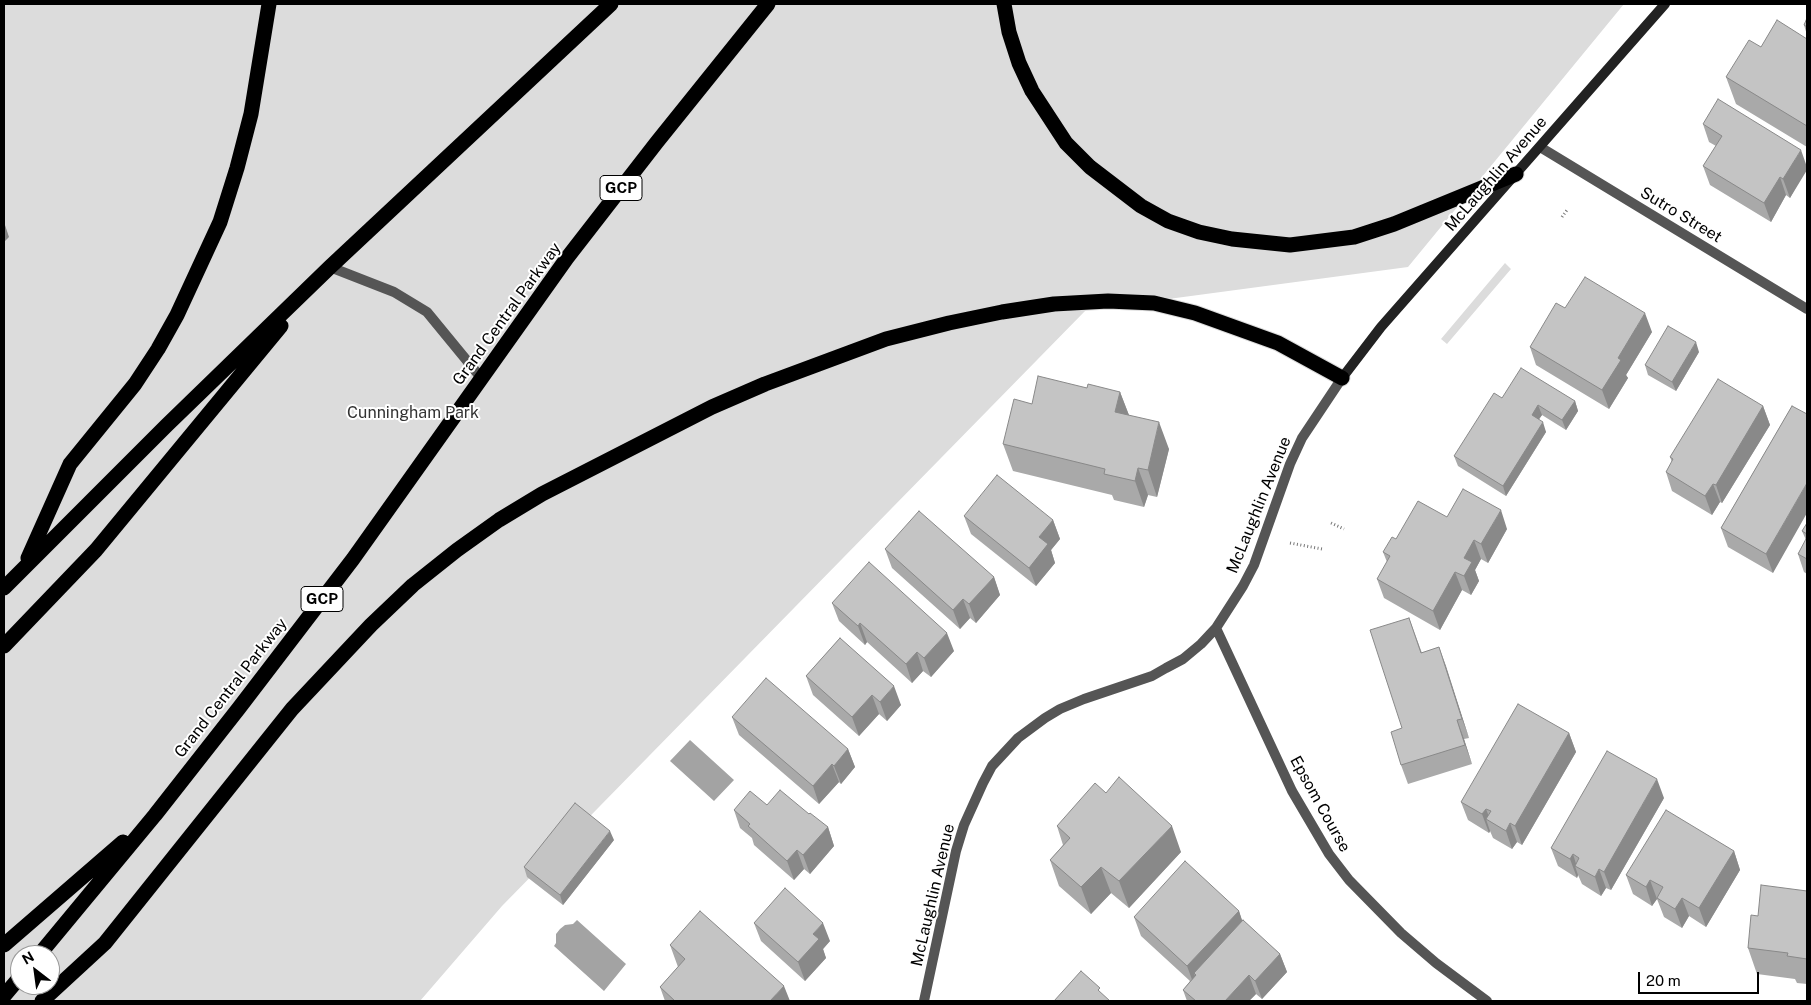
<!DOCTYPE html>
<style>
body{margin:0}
#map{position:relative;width:1811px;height:1005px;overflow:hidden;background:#fff;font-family:"Public Sans",sans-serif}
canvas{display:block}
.frame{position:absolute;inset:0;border:5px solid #000;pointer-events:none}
.north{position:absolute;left:10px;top:945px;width:50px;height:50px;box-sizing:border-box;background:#fff;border:1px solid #999;border-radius:50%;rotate:330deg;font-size:14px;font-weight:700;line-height:20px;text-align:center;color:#000}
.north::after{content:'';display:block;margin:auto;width:18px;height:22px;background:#000;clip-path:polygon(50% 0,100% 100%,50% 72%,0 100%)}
.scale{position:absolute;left:1638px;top:972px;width:121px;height:22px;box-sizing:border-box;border:2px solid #000;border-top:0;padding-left:6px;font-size:15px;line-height:18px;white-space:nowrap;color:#000;-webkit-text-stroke:4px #fff;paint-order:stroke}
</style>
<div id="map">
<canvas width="1811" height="1005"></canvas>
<div class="frame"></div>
<div class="north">N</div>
<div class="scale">20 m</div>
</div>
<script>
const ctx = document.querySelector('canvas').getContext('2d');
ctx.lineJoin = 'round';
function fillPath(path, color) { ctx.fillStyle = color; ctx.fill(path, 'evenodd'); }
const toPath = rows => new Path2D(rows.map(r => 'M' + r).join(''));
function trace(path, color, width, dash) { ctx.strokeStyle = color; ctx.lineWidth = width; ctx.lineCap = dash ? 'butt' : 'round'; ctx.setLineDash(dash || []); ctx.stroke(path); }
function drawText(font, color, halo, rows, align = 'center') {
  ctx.font = font + ' "Public Sans",sans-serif'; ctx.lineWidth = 4; ctx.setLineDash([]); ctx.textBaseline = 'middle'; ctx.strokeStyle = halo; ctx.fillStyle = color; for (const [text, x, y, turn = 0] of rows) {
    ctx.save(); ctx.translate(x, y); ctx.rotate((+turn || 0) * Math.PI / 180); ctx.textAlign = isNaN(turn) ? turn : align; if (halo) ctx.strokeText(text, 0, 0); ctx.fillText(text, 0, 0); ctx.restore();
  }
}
const green = toPath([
 [4,4,1624,4,1408,267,1086,310,502,906,420,1001,4,1001],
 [20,955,50,955,50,985,20,985],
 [1505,263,1511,269,1447,344,1441,339]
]);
const water = toPath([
 [690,740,734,780,714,801,670,761],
 [577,920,626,964,604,991,554,946,556,943,556,934,560,929,565,925,573,924]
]);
const path = toPath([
 [1562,217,1567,210],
 [1331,523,1344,529],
 [1290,543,1322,549]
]);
const lane = toPath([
 [330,267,394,292,427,312,482,379]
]);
const street = toPath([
 [1540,147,1807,309],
 [1216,628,1292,791,1329,854,1349,880,1401,933,1436,963,1487,1001],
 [924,1001,956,851,964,825,983,783,992,766,1018,738,1045,718,1060,709,1084,699,1152,676,1166,668,1183,659,1201,644,1216,628,1243,586,1254,565,1290,464,1302,438,1342,378]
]);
const secondary = toPath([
 [1342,378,1381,327,1665,4]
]);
const highway = toPath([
 [1004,4,1009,32,1019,63,1032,91,1066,143,1090,167,1141,206,1168,221,1199,232,1232,239,1290,245,1354,237,1394,224,1516,174],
 [28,558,70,464,135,384,158,349,177,315,220,222,237,168,251,114,269,4],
 [4,588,166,426,330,267,611,4],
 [4,646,96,550,281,326],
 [4,945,123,842],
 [39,955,155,815,239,708,353,559,567,258,657,142,768,4],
 [4,996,20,977],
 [42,1001,105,943,292,709,371,625,413,585,457,550,499,520,542,494,712,407,765,384,886,339,949,323,1002,312,1054,304,1108,301,1154,303,1195,313,1278,343,1342,378]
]);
const wall = toPath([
 [1807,18,1807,35,1804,25],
 [1807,39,1807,147,1736,104,1726,77,1761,47],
 [1703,124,1807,167,1790,198,1786,195,1771,222,1710,185,1703,166,1716,146,1709,142],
 [1565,308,1652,332,1626,375,1628,378,1609,409,1536,365,1530,347],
 [1699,352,1676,391,1648,375,1645,365],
 [1087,388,1120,392,1129,415,1169,449,1157,497,1148,495,1144,507,1114,500,1112,495,1013,471,1003,444,1032,404],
 [1502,398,1575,401,1578,411,1566,430,1542,415,1539,419,1546,432,1506,496,1458,466,1454,456],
 [1763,406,1770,425,1722,503,1720,502,1712,515,1672,491,1666,472,1672,462,1670,457],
 [1792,406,1773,573,1728,547,1721,528],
 [964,516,1053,520,1060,539,1051,550,1055,563,1036,586,971,534],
 [1447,517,1507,529,1488,563,1481,559,1475,570,1479,581,1471,595,1462,590,1440,630,1384,598,1377,579,1387,562,1383,552,1396,539],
 [1807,523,1807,574,1804,572,1798,554,1806,540,1802,531],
 [885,549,994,577,1000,595,976,623,970,618,960,629,892,568],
 [832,603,954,651,931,677,923,671,912,683,867,642,865,645,839,621],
 [1409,618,1422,653,1439,647,1469,738,1464,739,1472,764,1408,784,1401,765,1402,728],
 [840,638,901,705,887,721,879,714,859,736,813,695,806,676],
 [732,717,848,749,855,767,841,784,839,782,819,804,739,735],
 [1569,733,1576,752,1522,845,1517,842,1512,849,1493,838,1490,831,1489,833,1468,820,1461,802],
 [1106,793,1181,852,1129,908,1111,893,1091,914,1059,886,1050,860,1063,845,1057,826],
 [1664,798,1611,890,1606,888,1601,896,1582,884,1578,875,1577,878,1558,866,1551,848],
 [767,805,809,814,828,827,834,846,810,874,804,869,794,880,754,845,752,838,740,828,734,810],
 [614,840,563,905,527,877,524,867],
 [1734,851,1740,870,1706,927,1689,916,1682,928,1664,917,1657,899,1652,906,1633,894,1626,875],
 [1807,891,1807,984,1797,983,1795,979,1757,974,1748,948,1758,916],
 [1239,911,1242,921,1280,954,1287,972,1262,999,1256,994,1249,1001,1187,1001,1183,990,1190,981,1141,936,1134,917],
 [754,923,830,941,823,949,826,958,805,981,761,941],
 [670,945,790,1001,665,1001,660,987,678,967]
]);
const shadedWall = toPath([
 [1801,150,1807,167,1807,170,1790,198,1783,179],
 [1780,177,1786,195,1771,222,1764,203],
 [4,222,9,237,4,242],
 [1645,313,1652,332,1626,375,1628,378,1609,409,1602,390,1618,358],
 [1696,342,1699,352,1676,391,1672,382],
 [1120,392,1130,418,1115,412],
 [1575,401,1578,411,1566,430,1562,420],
 [1538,405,1542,415,1535,425,1532,415],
 [1763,406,1770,425,1722,503,1716,485],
 [1159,422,1169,449,1157,497,1148,470],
 [1543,422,1546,432,1506,496,1503,486],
 [1138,468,1148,495,1144,507,1135,481],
 [1807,483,1807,513,1773,573,1766,554],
 [1713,484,1720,502,1712,515,1705,496],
 [1501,510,1507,529,1488,563,1481,544],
 [1053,520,1060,539,1051,550,1055,563,1036,586,1029,568,1039,537],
 [1474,540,1481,559,1475,570,1479,581,1471,595,1464,576,1464,558],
 [1455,572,1462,590,1440,630,1433,611],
 [994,577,1000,595,976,623,969,604],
 [963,599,970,618,960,629,953,610],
 [860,623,867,642,865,645,858,626],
 [947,633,954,651,931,677,924,658],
 [1439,647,1446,666,1469,738,1462,719],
 [917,652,923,671,912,683,906,664],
 [894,686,901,705,887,721,880,702],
 [872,695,879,714,859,736,852,717],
 [1457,720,1464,739,1472,764,1465,745],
 [1569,733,1576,752,1522,845,1515,826],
 [848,749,855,767,841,784,834,766],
 [832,764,839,782,819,804,813,786],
 [1657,779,1664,798,1611,890,1604,872],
 [1486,809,1491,822,1486,819,1490,831,1489,833,1482,814],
 [1510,823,1517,842,1512,849,1506,831],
 [1172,826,1181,852,1129,908,1119,881],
 [828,827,834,846,810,874,803,855],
 [610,831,614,840,563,905,560,895],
 [797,850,804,869,794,880,787,861],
 [1734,851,1740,870,1706,927,1699,908],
 [1573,854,1577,867,1575,866,1578,875,1577,878,1570,859],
 [1101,867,1111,893,1091,914,1081,887],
 [1599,869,1606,888,1601,896,1595,877],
 [1650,880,1657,899,1652,906,1646,887],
 [1682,898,1689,916,1682,928,1675,909],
 [1239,911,1245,929,1196,975,1194,973,1197,982,1194,985,1187,966],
 [823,923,830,941,823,949,826,958,805,981,798,962,813,934],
 [1280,954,1287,972,1262,999,1255,981],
 [1249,975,1256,994,1249,1001,1225,1001],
 [784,986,790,1001,770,1001]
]);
const building = toPath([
 [1807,18,1807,27,1804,25,1807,18],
 [1777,20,1807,39,1807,126,1726,77,1749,40,1761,47,1777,20],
 [1718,99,1801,150,1783,179,1780,177,1764,203,1703,166,1722,136,1703,124,1718,99],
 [1585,277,1645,313,1618,358,1621,360,1602,390,1530,347,1556,303,1565,308,1585,277],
 [1668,326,1696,342,1672,382,1645,365,1668,326],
 [1521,368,1575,401,1562,420,1538,405,1532,415,1543,422,1503,486,1454,456,1494,393,1502,398,1521,368],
 [1038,376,1087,388,1088,384,1120,392,1115,412,1159,422,1148,470,1138,468,1135,481,1104,474,1105,469,1003,444,1014,399,1032,404,1038,376],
 [1718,379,1763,406,1716,485,1713,484,1705,496,1666,472,1673,459,1670,457,1718,379],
 [1792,406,1807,414,1807,483,1766,554,1721,528,1792,406],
 [997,475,1053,520,1039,537,1048,544,1029,568,964,516,997,475],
 [1463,489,1501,510,1481,544,1474,540,1464,558,1472,562,1464,576,1455,572,1433,611,1377,579,1390,556,1383,552,1392,537,1396,539,1418,501,1447,517,1463,489],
 [919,511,994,577,969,604,963,599,953,610,885,549,919,511],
 [1807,523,1807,534,1802,531,1807,523],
 [1807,537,1807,559,1798,554,1807,537],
 [869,562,947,633,924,658,917,652,906,664,860,623,858,626,832,603,869,562],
 [1409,618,1421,653,1439,647,1462,719,1457,720,1465,745,1401,765,1391,732,1402,728,1370,630,1409,618],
 [840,638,894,686,880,702,872,695,852,717,806,676,840,638],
 [766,678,848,749,834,766,832,764,813,786,732,717,766,678],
 [1518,704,1569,733,1515,826,1510,823,1506,831,1486,819,1491,811,1486,809,1482,814,1461,802,1518,704],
 [1607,751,1657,779,1604,872,1599,869,1595,877,1575,866,1579,858,1573,854,1570,859,1551,848,1607,751],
 [1119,777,1172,826,1119,881,1101,867,1081,887,1050,860,1070,838,1057,826,1095,783,1106,793,1119,777],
 [780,790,809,814,810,813,828,827,803,855,797,850,787,861,748,826,750,824,734,810,750,791,767,805,780,790],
 [575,803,610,831,560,895,524,867,575,803],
 [1666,810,1734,851,1699,908,1682,898,1675,909,1657,898,1663,887,1650,880,1646,887,1626,875,1666,810],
 [1185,861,1239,911,1187,966,1134,917,1185,861],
 [1761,885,1807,891,1807,959,1787,956,1788,953,1748,948,1751,915,1758,916,1761,885],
 [785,888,823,923,813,934,819,939,798,962,754,923,785,888],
 [700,911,784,986,770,1001,675,1001,660,987,685,959,670,945,700,911],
 [1243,920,1280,954,1255,981,1249,975,1225,1001,1196,1001,1183,990,1196,975,1194,973,1243,920],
 [1081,971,1100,988,1098,990,1110,1001,1054,1001,1081,971]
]);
const shields = [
 [621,188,42],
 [322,599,42]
];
const shieldNames = [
 ["GCP",621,188],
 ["GCP",322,599]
];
const streetNames = [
 ["McLaughlin Avenue",1496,174,-49],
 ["Sutro Street",1681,215,31],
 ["Grand Central Parkway",507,314,-54],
 ["McLaughlin Avenue",1259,505,-68],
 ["Grand Central Parkway",231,688,-52],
 ["Epsom Course",1320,804,61],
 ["McLaughlin Avenue",933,895,-77]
];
const parkNames = [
 ["Cunningham Park",413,413]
];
fillPath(green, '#dcdcdc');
fillPath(water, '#a3a3a3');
trace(highway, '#dbdbdb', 17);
trace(path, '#777', 3, [1, 2.5]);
trace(lane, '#555', 10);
trace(street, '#555', 10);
trace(secondary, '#222', 10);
trace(highway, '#000', 15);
fillPath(wall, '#a9a9a9');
fillPath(shadedWall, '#898989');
fillPath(building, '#c4c4c4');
trace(building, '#898989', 1);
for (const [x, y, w] of shields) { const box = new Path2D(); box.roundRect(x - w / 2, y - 12.5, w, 25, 4); ctx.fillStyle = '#fff'; ctx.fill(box); trace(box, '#000', 1); }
drawText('bold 15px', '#000', null, shieldNames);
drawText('16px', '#000', '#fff', streetNames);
drawText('16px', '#333', '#fff', parkNames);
</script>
